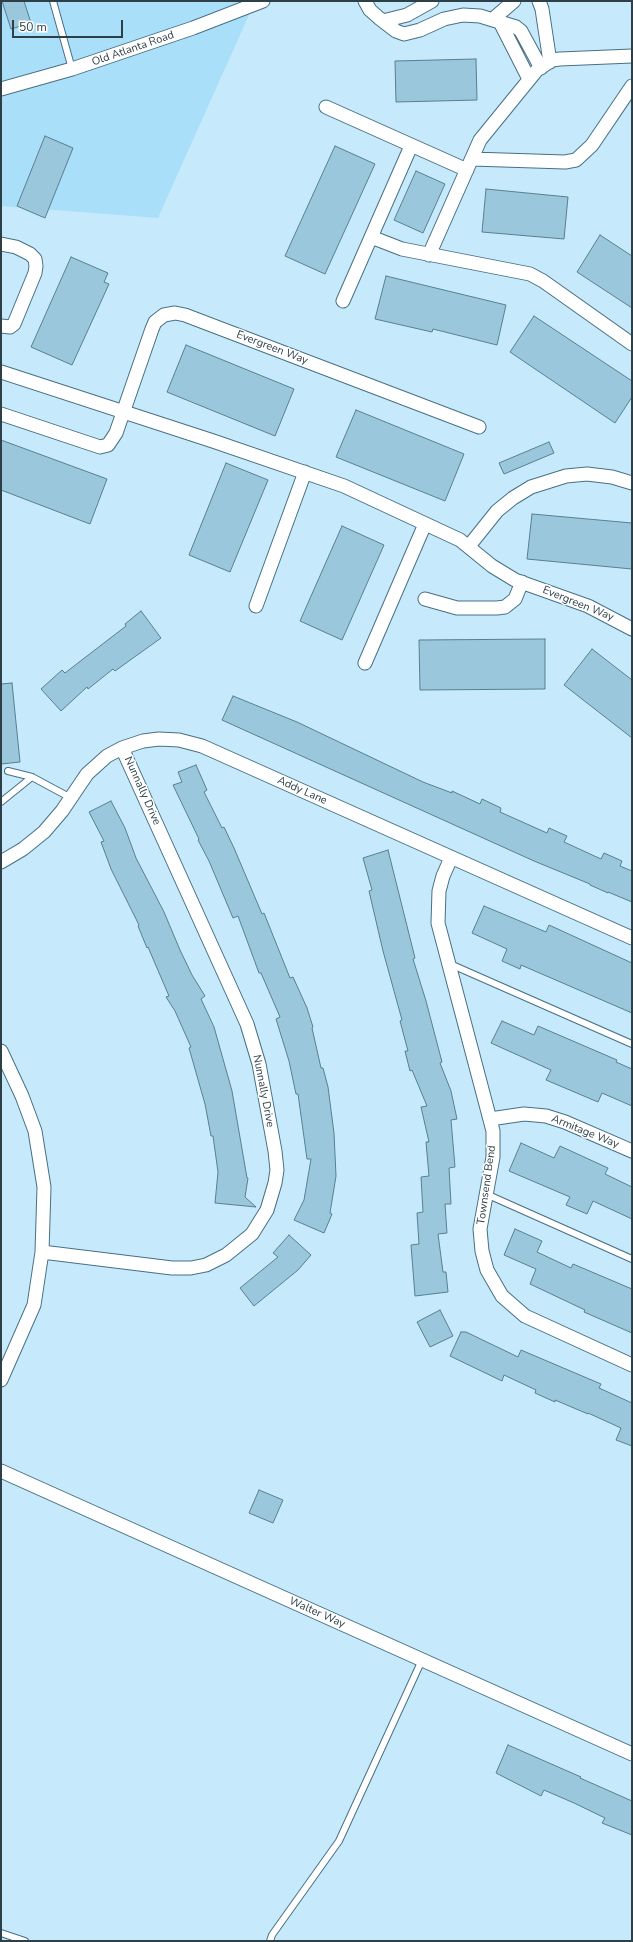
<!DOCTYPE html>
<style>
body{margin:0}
#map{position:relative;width:633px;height:1942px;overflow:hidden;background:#c6eafb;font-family:"Nunito Sans",sans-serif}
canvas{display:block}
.frame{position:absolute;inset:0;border:2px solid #2d3f47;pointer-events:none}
.scale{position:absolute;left:12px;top:20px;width:111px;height:18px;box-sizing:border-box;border:2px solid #2d3f47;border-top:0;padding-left:5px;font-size:12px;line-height:14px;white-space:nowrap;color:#2d3f47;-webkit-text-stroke:3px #fff;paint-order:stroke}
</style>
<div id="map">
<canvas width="633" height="1942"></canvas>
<div class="frame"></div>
<div class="scale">50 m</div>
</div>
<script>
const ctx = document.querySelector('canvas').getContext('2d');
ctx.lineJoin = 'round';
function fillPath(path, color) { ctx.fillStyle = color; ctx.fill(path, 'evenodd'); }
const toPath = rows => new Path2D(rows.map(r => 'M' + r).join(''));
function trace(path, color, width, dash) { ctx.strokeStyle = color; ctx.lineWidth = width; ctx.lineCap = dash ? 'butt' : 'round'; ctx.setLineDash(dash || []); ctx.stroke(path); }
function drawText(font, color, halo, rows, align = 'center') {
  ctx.font = font + ' "Nunito Sans",sans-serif'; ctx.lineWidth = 3; ctx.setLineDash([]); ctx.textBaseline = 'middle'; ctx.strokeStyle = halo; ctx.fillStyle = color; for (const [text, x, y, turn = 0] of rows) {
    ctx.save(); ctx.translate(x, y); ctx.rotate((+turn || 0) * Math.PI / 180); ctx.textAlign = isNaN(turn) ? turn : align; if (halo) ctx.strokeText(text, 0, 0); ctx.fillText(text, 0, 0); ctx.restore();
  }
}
const built = toPath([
 [1,1,263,1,253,6,158,218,1,206]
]);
const building = toPath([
 [2,1,24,1,31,23,11,29,2,1],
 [476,59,477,100,396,102,395,61,476,59],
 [45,136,73,148,45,218,17,206,45,136],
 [335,146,375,164,325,274,285,256,335,146],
 [416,171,445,184,423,233,394,220,416,171],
 [486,189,568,197,564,239,482,232,486,189],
 [600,235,632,256,632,308,577,272,600,235],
 [71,257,108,273,104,282,109,284,72,365,31,347,71,257],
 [386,276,506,305,497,345,433,329,432,332,375,319,386,276],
 [534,316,632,381,632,397,615,423,510,352,534,316],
 [186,345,294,389,275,436,167,392,186,345],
 [356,410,464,454,445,501,336,457,356,410],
 [1,440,107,479,90,524,1,490,1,440],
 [549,442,554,453,504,474,499,463,549,442],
 [226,463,268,480,230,572,189,555,226,463],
 [532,514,632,523,632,569,527,559,532,514],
 [342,526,384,545,342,640,300,621,342,526],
 [141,611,161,638,115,671,113,669,88,689,87,687,61,711,41,689,62,670,65,673,126,626,125,624,141,611],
 [545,639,545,689,420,690,419,640,545,639],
 [592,649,632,680,632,738,564,685,592,649],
 [12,683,20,762,1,764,1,684,12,683],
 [233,696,297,722,423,782,452,793,452,791,480,804,482,799,501,808,500,812,547,833,549,828,567,836,564,842,601,859,604,853,622,861,620,866,632,871,632,902,608,892,608,893,590,885,590,884,534,861,222,720,233,696],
 [196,765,207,790,204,792,222,828,224,827,234,848,262,914,264,913,290,978,293,977,307,1008,313,1027,312,1028,321,1068,323,1068,328,1087,334,1133,336,1176,330,1213,332,1214,324,1233,294,1220,304,1200,311,1159,307,1159,298,1094,296,1094,289,1061,276,1019,280,1017,261,973,259,973,238,916,233,918,209,861,198,840,199,839,173,785,182,782,178,772,196,765],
 [111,801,125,828,136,858,164,912,180,950,192,975,205,996,201,999,214,1027,232,1091,247,1178,248,1178,245,1197,256,1207,215,1203,218,1172,213,1136,211,1136,205,1104,189,1048,191,1047,175,1011,166,997,169,996,148,947,147,948,138,926,139,925,111,869,101,842,104,841,89,812,111,801],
 [388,850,415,958,413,959,426,1001,442,1062,440,1063,451,1091,457,1119,451,1120,455,1167,449,1168,451,1204,445,1204,447,1233,438,1234,443,1272,446,1272,448,1292,415,1296,411,1245,419,1244,417,1213,423,1212,421,1177,429,1176,426,1142,429,1142,421,1107,427,1106,412,1070,410,1071,405,1051,408,1051,400,1021,402,1020,383,951,369,891,372,890,363,858,388,850],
 [484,906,546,932,549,925,632,963,632,1013,521,965,520,969,502,961,507,949,472,933,484,906],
 [502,1021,534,1035,538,1026,617,1060,616,1062,632,1069,632,1106,602,1093,598,1102,546,1080,551,1070,491,1043,502,1021],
 [521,1143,554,1158,560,1146,608,1168,605,1174,632,1187,632,1219,593,1201,587,1214,566,1205,570,1197,509,1171,521,1143],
 [515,1229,542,1241,537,1252,571,1268,573,1264,632,1289,632,1333,584,1312,585,1310,530,1284,536,1269,504,1255,515,1229],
 [289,1235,311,1255,298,1270,254,1306,240,1288,278,1257,273,1253,289,1235],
 [440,1310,453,1336,430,1347,417,1322,440,1310],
 [461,1332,466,1332,518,1357,521,1350,601,1384,599,1388,632,1403,632,1446,616,1440,621,1428,588,1413,588,1414,555,1400,555,1402,535,1393,536,1390,504,1375,502,1381,450,1356,461,1332],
 [259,1490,283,1500,273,1523,249,1513,259,1490],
 [508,1745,581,1777,580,1778,632,1801,632,1835,602,1823,605,1818,574,1803,544,1790,541,1796,496,1773,508,1745]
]);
const lane = toPath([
 [53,1,72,69],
 [8,771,32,777],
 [1,802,32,777,71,798],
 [450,964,632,1044],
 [486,1194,632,1259],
 [1,1933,25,1941],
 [270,1941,272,1935,339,1841,422,1660]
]);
const street = toPath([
 [365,1,370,10,379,18,396,31,404,34,420,30,444,19,463,15,480,16,516,27,521,31,541,68],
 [539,1,542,9,550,62],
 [493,19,514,1],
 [383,21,407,15,432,1],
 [501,24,529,79],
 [1,89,72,69,193,28,263,1],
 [326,107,467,170],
 [472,159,565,162,576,160,592,145,632,86],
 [371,237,402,249,530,274,543,281,632,344],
 [1,244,16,247,30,254,35,259,36,266,35,273,14,324,10,327,1,326],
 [429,255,480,140,537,70,552,60,560,59,632,56],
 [343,301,411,146],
 [1,372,213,441,344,486,460,540,492,566,515,580,588,606,632,629],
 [1,414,100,447,108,445,116,433,152,329,155,322,164,315,175,313,185,315,479,427],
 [469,546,497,511,513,498,531,487,566,476,587,474,612,477,632,483],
 [425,599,457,608,497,608,505,607,515,599,522,582],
 [256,606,305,472],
 [365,663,425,524],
 [451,858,443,876,439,891,438,923,493,1131,493,1157,480,1229,482,1251,487,1270,502,1296,525,1316,632,1365],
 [1,862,23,849,44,832,62,811,87,774,107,756,122,748,143,741,159,739,179,740,202,746,632,938],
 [1,1051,22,1096,35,1131,44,1187,42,1252,34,1305,1,1380],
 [490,1119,524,1114,546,1116,565,1122,632,1151],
 [42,1252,172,1268,191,1268,206,1265,226,1255,252,1234,267,1210,275,1183,277,1170,275,1151,259,1064,247,1024,122,748],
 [1,1471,632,1754]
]);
const streetNames = [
 ["Old Atlanta Road",133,49,-19],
 ["Evergreen Way",272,348,21],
 ["Evergreen Way",578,604,22],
 ["Nunnally Drive",142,791,66],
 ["Addy Lane",302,791,24],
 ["Nunnally Drive",263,1091,79],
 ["Armitage Way",585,1132,22],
 ["Townsend Bend",487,1185,-82],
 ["Walter Way",317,1613,24]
];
fillPath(built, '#aadff9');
fillPath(building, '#9bc7dc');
trace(building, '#567f93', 1);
trace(lane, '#477084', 8);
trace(street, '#477084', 15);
trace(lane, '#fff', 6);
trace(street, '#fff', 13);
drawText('11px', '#2d3f47', '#fff', streetNames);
</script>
